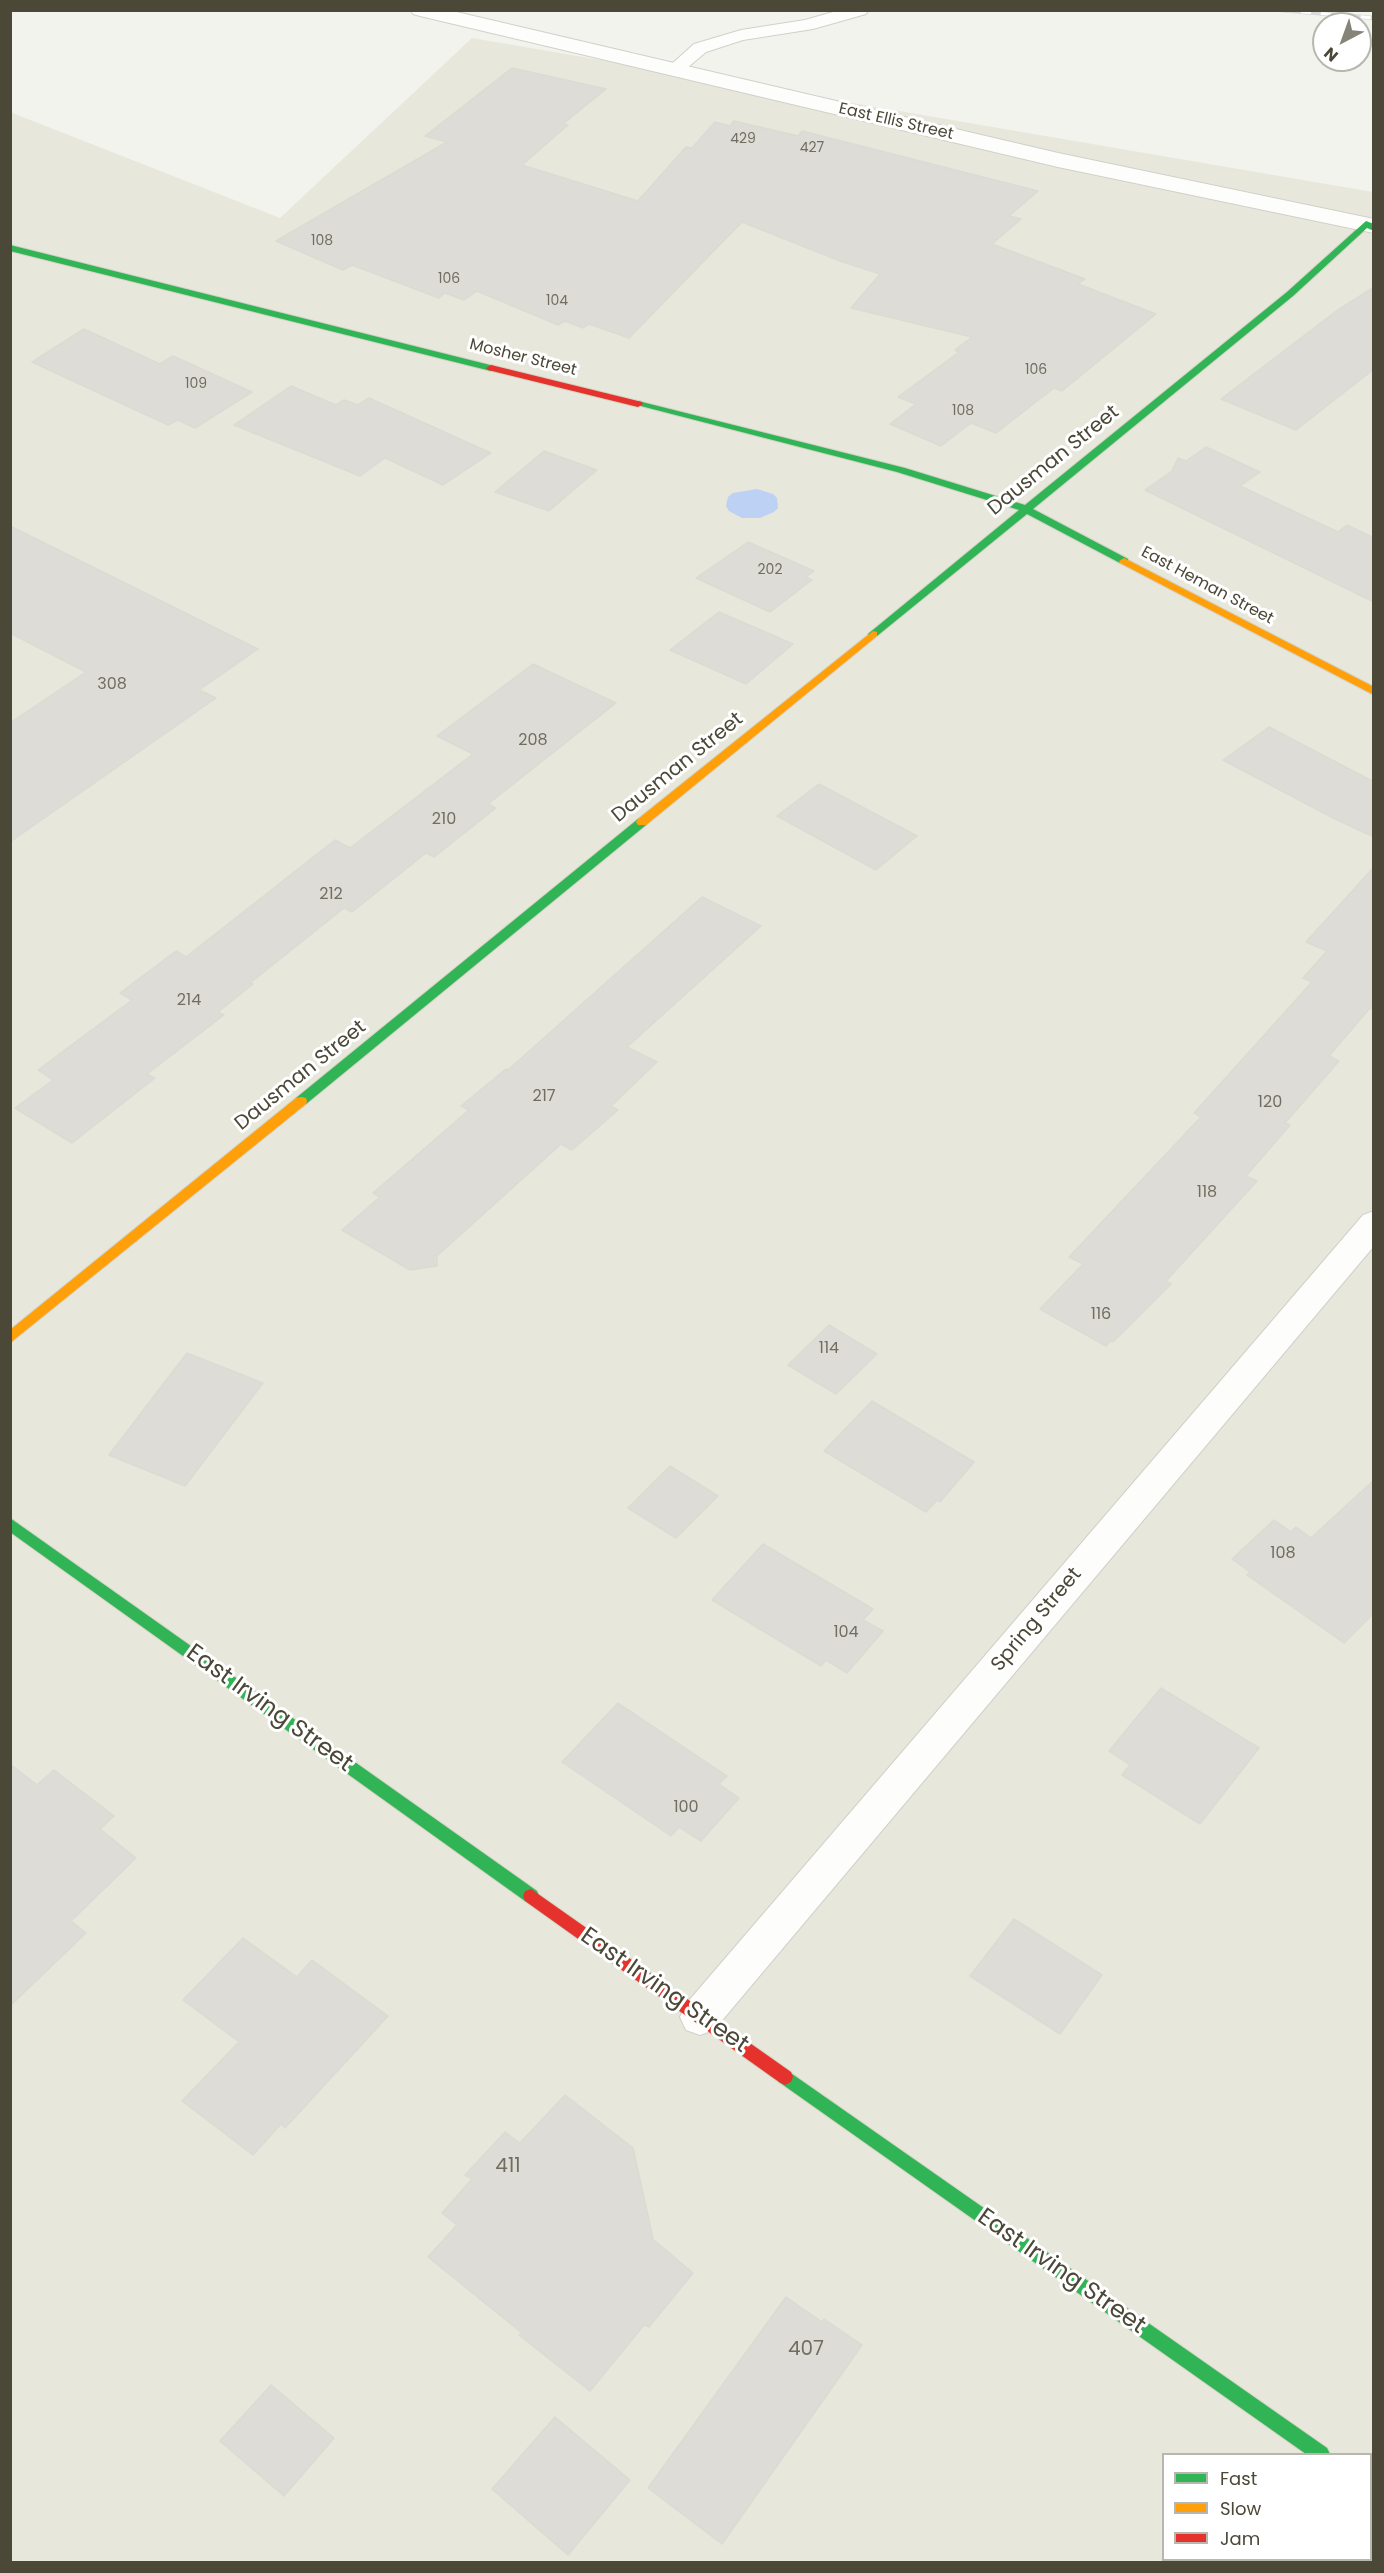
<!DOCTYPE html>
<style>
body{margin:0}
#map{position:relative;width:1384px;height:2573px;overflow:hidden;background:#f3f3ee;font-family:Poppins,sans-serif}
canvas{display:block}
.frame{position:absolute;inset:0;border:12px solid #4b4838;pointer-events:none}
.legend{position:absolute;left:1162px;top:2453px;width:210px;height:108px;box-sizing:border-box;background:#fff;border:2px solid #b7b6af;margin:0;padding:8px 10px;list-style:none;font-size:18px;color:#4b4838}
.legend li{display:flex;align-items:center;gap:12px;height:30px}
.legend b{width:30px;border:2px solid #b7b6af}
.north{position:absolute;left:1312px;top:12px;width:60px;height:60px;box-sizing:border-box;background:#fff;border:2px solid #b7b6af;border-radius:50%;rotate:221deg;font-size:16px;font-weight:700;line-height:24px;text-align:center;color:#4b4838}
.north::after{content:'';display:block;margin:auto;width:21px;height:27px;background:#868478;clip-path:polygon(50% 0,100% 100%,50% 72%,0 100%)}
</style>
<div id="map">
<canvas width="1384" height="2573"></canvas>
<div class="frame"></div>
<ul class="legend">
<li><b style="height:8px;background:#30b455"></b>Fast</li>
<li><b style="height:8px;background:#ff9f0a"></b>Slow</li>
<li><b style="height:8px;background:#e5322d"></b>Jam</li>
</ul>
<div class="north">N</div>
</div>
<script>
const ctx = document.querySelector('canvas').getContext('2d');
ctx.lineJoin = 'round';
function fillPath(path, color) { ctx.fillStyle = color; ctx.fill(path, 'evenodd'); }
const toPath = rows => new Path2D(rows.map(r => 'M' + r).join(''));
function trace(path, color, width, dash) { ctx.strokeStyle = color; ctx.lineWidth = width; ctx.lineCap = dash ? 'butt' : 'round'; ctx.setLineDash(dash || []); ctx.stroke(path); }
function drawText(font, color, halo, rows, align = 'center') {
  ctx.font = font + ' Poppins,sans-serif'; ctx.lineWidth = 6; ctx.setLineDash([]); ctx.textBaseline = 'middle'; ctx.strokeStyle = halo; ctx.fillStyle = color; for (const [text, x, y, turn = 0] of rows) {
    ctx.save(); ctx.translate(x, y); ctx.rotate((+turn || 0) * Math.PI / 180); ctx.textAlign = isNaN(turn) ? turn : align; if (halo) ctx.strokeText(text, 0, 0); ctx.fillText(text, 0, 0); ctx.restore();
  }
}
const residential = toPath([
 [472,38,1373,192,1373,2562,11,2562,10,112,280,218],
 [1164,2454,1370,2454,1370,2560,1164,2560]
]);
const water = toPath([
 [757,489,773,494,777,498,778,508,774,512,760,518,742,518,729,511,726,506,728,497,733,493]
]);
const building = toPath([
 [512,68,606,89,563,124,568,125,522,165,638,201,686,147,692,148,715,122,730,126,734,121,798,136,802,131,1038,191,1009,216,1021,219,992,244,1085,279,1078,284,1156,314,1062,391,1054,388,996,433,971,423,941,446,890,424,916,404,898,397,959,352,955,350,972,337,851,308,880,274,840,261,742,222,629,338,589,324,583,328,565,321,558,325,477,291,464,300,445,293,439,298,352,265,343,270,276,241,447,142,425,136,512,68],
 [1374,287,1374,369,1296,430,1221,399,1335,312,1374,287],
 [84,329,160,364,173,356,252,392,195,428,178,420,168,425,32,362,84,329],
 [291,386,336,405,344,400,358,405,369,398,491,453,443,485,385,458,360,476,234,425,291,386],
 [1206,447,1260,472,1240,486,1338,532,1347,525,1374,538,1374,602,1145,490,1172,471,1178,458,1186,461,1206,447],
 [544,451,597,470,549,511,495,492,544,451],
 [10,526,258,649,199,690,216,698,10,842,10,723,86,672,10,633,10,526],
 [748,542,814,571,806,577,812,580,770,612,696,578,748,542],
 [719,612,793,644,746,684,670,650,719,612],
 [533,664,616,703,488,804,496,808,434,857,426,853,352,912,344,908,250,983,253,984,218,1012,224,1015,147,1074,155,1078,72,1143,15,1108,53,1080,38,1070,132,1000,120,993,176,951,186,957,335,840,350,848,473,754,437,736,533,664],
 [1269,727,1374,782,1374,837,1337,820,1223,760,1269,727],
 [819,784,917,836,876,870,777,816,819,784],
 [1374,867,1374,1010,1370,1008,1329,1056,1339,1061,1285,1123,1290,1125,1246,1176,1257,1181,1166,1281,1171,1284,1113,1342,1111,1341,1106,1346,1040,1309,1083,1264,1069,1257,1201,1117,1194,1113,1312,982,1303,978,1327,951,1306,942,1374,867],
 [702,897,761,926,627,1047,657,1062,611,1106,618,1110,572,1150,561,1144,437,1256,437,1266,410,1270,342,1230,380,1197,373,1193,469,1110,461,1106,506,1069,508,1070,702,897],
 [829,1325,877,1354,836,1394,788,1365,829,1325],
 [187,1353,263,1383,185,1486,109,1455,187,1353],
 [872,1401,974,1462,940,1502,937,1500,926,1512,824,1451,872,1401],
 [670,1466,718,1496,676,1538,628,1508,670,1466],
 [1374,1480,1374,1613,1344,1643,1247,1575,1250,1572,1232,1559,1274,1520,1291,1532,1296,1527,1311,1538,1374,1480],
 [763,1544,873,1609,863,1620,883,1631,847,1673,826,1660,821,1666,712,1600,763,1544],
 [1161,1688,1259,1748,1200,1824,1122,1775,1130,1765,1109,1751,1161,1688],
 [618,1703,727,1776,719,1784,739,1798,701,1841,679,1827,671,1836,562,1762,618,1703],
 [10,1764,37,1785,54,1770,114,1816,100,1829,136,1858,71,1921,86,1933,10,2006,10,1764],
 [1014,1919,1102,1975,1060,2034,970,1976,1014,1919],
 [243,1938,297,1977,312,1960,388,2016,285,2128,281,2124,253,2155,182,2101,239,2042,183,2000,243,1938],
 [565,2095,633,2148,654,2243,655,2241,693,2273,649,2327,644,2325,590,2391,519,2335,522,2333,428,2257,457,2225,442,2213,472,2179,465,2175,505,2132,520,2143,565,2095],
 [786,2297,822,2322,824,2319,862,2345,722,2544,648,2488,786,2297],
 [271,2385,334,2438,284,2496,220,2441,271,2385],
 [555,2417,630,2480,568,2555,492,2489,555,2417]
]);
const lane = toPath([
 [840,10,868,10,866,14,813,29,743,40,706,52,680,74,668,74,665,70,694,44,741,30,805,20,840,10]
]);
const street = toPath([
 [410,10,448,10,1058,153,1374,219,1374,233,1058,167,420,16,413,14,410,10],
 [1374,1211,1374,1246,714,2030,700,2035,686,2030,680,2017,686,2004,1363,1215,1374,1211],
 [1370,2467,1374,2468,1374,2514,1370,2513,1370,2467]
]);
const fast = toPath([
 [1366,221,1374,224,1374,231,1367,228,1293,296,1033,509,1128,559,1128,563,1120,563,1027,514,877,636,869,636,868,634,1019,510,897,472,633,404,638,401,905,468,1025,505,1287,292,1366,221],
 [10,245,494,366,496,368,491,371,10,251,10,245],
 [642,818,648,822,646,825,306,1104,296,1104,295,1101,296,1098,638,819,642,818],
 [10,1518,537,1891,539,1896,537,1901,531,1903,525,1901,10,1532,10,1518],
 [785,2069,1327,2448,1330,2454,1306,2454,779,2082,777,2077,779,2072,785,2069]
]);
const slow = toPath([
 [1124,558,1374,687,1374,695,1120,563,1119,561,1124,558],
 [873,631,877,632,877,636,646,825,638,825,636,822,638,819,873,631],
 [301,1097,306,1098,307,1101,306,1104,10,1343,10,1330,296,1098,301,1097]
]);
const jam = toPath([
 [491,365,642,402,643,404,638,407,488,370,486,368,491,365],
 [531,1889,791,2072,793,2077,791,2082,785,2085,779,2082,525,1901,523,1896,525,1891,531,1889]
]);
const rail = toPath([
 [1281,10,1374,18]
]);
const farNumbernames = [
 ["429",743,139],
 ["427",812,148],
 ["108",322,241],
 ["106",449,279],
 ["104",557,301],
 ["106",1036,370],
 ["109",196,384],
 ["108",963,411],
 ["202",770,570]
];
const farStreetnames = [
 ["East Ellis Street",896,122,13],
 ["Mosher Street",523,358,14],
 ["East Heman Street",1207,586,28]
];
const numberNames = [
 ["308",112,685],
 ["208",533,741],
 ["210",444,820],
 ["212",331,895],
 ["214",189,1001],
 ["217",544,1097],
 ["120",1270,1103],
 ["118",1207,1193],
 ["116",1101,1315],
 ["114",829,1349],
 ["108",1283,1554],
 ["104",846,1633],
 ["100",686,1808]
];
const streetNames = [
 ["Dausman Street",1054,461,-39],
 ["Dausman Street",678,768,-39],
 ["Dausman Street",301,1076,-39],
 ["Spring Street",1037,1620,-50]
];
const nearNumbernames = [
 ["411",508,2167],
 ["407",806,2350]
];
const nearStreetnames = [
 ["East Irving Street",269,1709,36],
 ["East Irving Street",664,1991,35],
 ["East Irving Street",1061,2272,35]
];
fillPath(residential, '#e7e7db');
fillPath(water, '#bcd1f3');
fillPath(building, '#dddcd6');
trace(building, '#dcdbd3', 1.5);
trace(lane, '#d1d1cb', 2);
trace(street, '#d1d1cb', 2);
trace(fast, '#d3d2c4', 2);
trace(slow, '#d3d2c4', 2);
trace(jam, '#d3d2c4', 2);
fillPath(lane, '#fdfdfc');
fillPath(street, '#fdfdfc');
fillPath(fast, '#30b455');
fillPath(slow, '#ff9f0a');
fillPath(jam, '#e5322d');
trace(rail, '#dadada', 4.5);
trace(rail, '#fff', 3, [10]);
drawText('14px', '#706e60', null, farNumbernames);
drawText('16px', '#4b4838', '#fff', farStreetnames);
drawText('16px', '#706e60', null, numberNames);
drawText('20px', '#4b4838', '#fff', streetNames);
drawText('20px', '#706e60', null, nearNumbernames);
drawText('24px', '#4b4838', '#fff', nearStreetnames);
</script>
